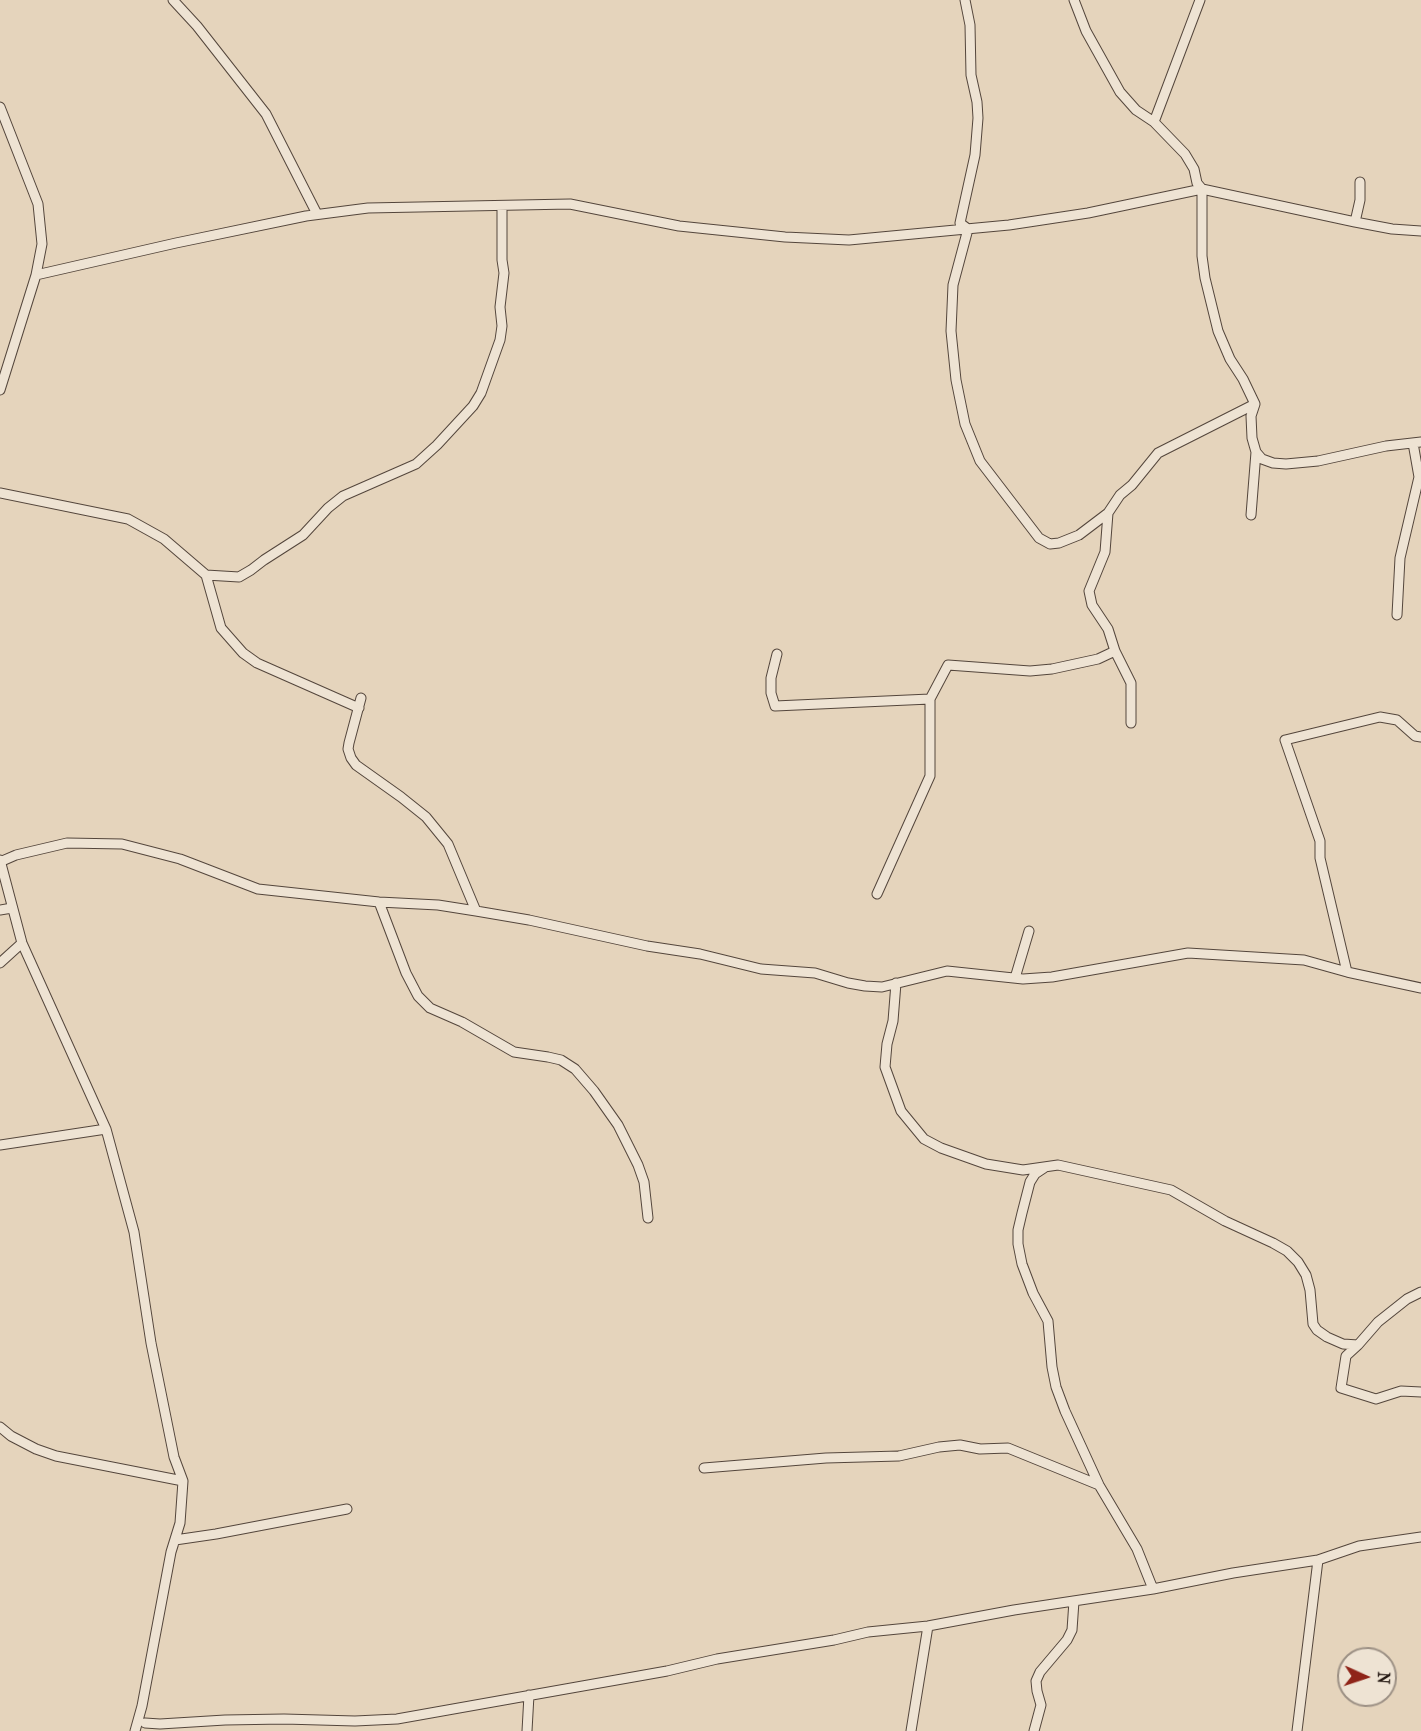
<!DOCTYPE html>
<style>
body{margin:0}
#map{position:relative;width:1421px;height:1731px;overflow:hidden;background:#e5d4bc;font-family:"IM FELL French Canon",serif}
canvas{display:block}
.north{position:absolute;left:1337px;top:1647px;width:60px;height:60px;box-sizing:border-box;background:#eee3d3;border:2px solid #9d9185;border-radius:50%;rotate:93deg;font-size:16px;font-weight:700;line-height:24px;text-align:center;color:#231711}
.north::after{content:'';display:block;margin:auto;width:21px;height:27px;background:#8f2418;clip-path:polygon(50% 0,100% 100%,50% 72%,0 100%)}
</style>
<div id="map">
<canvas width="1421" height="1731"></canvas>
<div class="north">N</div>
</div>
<script>
const ctx = document.querySelector('canvas').getContext('2d');
ctx.lineJoin = 'round';
const toPath = rows => new Path2D(rows.map(r => 'M' + r).join(''));
function trace(path, color, width, dash) { ctx.strokeStyle = color; ctx.lineWidth = width; ctx.lineCap = dash ? 'butt' : 'round'; ctx.setLineDash(dash || []); ctx.stroke(path); }
const minor = toPath([
 [173,0,197,26,266,114,317,214],
 [965,0,970,25,971,75,977,102,978,118,975,155,960,223,968,229,953,285,951,331,956,380,965,424,980,461,1039,538,1050,544,1059,543,1079,535,1108,513,1120,495,1132,485,1158,453,1255,404],
 [1074,0,1086,31,1120,92,1136,110,1154,122,1185,154,1194,169,1197,183,1202,189,1202,256,1205,278,1218,331,1230,359,1243,379,1255,404,1251,416,1252,438,1256,452,1262,459,1273,463,1286,464,1318,461,1386,446,1421,442],
 [0,107,38,204,42,244,36,275,0,390],
 [1154,122,1200,0],
 [1355,222,1360,200,1360,182],
 [36,275,176,243,306,216,368,208,570,204,679,226,785,237,849,240,1009,225,1088,213,1202,189,1355,222,1392,229,1421,231],
 [0,493,128,519,164,539,206,575,221,628,243,653,257,663,359,708],
 [1108,513,1105,552,1089,591,1092,605,1108,629,1115,651,1131,683,1131,723],
 [1251,515,1256,452],
 [206,575,239,577,251,570,264,560,303,535,328,508,343,496,416,464,437,445,473,406,481,393,500,340,502,326,500,307,504,273,502,260,502,207],
 [1397,615,1400,558,1419,477,1413,443],
 [777,654,771,678,771,693,775,706,930,699],
 [361,698,349,743,348,749,351,758,356,765,401,797,426,817,448,844,476,911],
 [0,860,22,943,106,1129,134,1232,151,1343,174,1457,183,1481,180,1523,171,1552,142,1706,135,1731],
 [0,862,16,855,67,843,122,844,180,859,258,889,379,902,438,905,476,911,529,920,647,946,700,954,761,969,815,973,848,983,865,986,882,987,947,971,1023,979,1052,977,1188,953,1304,960,1347,972,1421,988],
 [877,894,930,776,930,699,948,665,1030,671,1052,669,1098,659,1115,651],
 [379,902,406,973,418,996,430,1008,462,1022,514,1052,548,1057,561,1060,575,1069,594,1091,618,1125,638,1165,644,1182,648,1218],
 [0,910,12,908],
 [0,963,22,943],
 [1347,972,1320,858,1320,841,1285,740,1380,717,1397,720,1415,736,1421,737],
 [1015,978,1029,931],
 [896,983,893,1021,887,1044,885,1067,901,1111,924,1139,941,1148,986,1164,1023,1170,1058,1165,1171,1190,1225,1221,1273,1243,1287,1251,1298,1262,1306,1275,1310,1290,1313,1324,1317,1330,1327,1337,1343,1344,1358,1345,1378,1322,1407,1299,1421,1292],
 [0,1145,106,1129],
 [1044,1168,1035,1174,1030,1182,1022,1213,1018,1230,1018,1244,1022,1264,1033,1293,1048,1321,1052,1367,1056,1387,1065,1411,1099,1485,1137,1549,1153,1589],
 [1358,1345,1346,1356,1341,1388,1376,1399,1401,1391,1421,1392],
 [0,1427,11,1436,36,1449,56,1456,183,1481],
 [704,1468,826,1458,899,1456,939,1447,960,1445,980,1449,1008,1448,1099,1485],
 [175,1540,216,1534,347,1509],
 [145,1723,160,1724,225,1720,284,1719,355,1721,397,1719,667,1671,717,1659,834,1640,868,1632,928,1626,1014,1610,1153,1589,1233,1573,1318,1560,1359,1546,1421,1537],
 [527,1731,529,1695],
 [911,1731,928,1626],
 [1034,1731,1041,1705,1037,1691,1036,1681,1040,1672,1067,1640,1072,1630,1074,1601],
 [1297,1731,1318,1560]
]);
trace(minor, '#54463c', 11);
trace(minor, '#eee3d3', 9);
</script>
